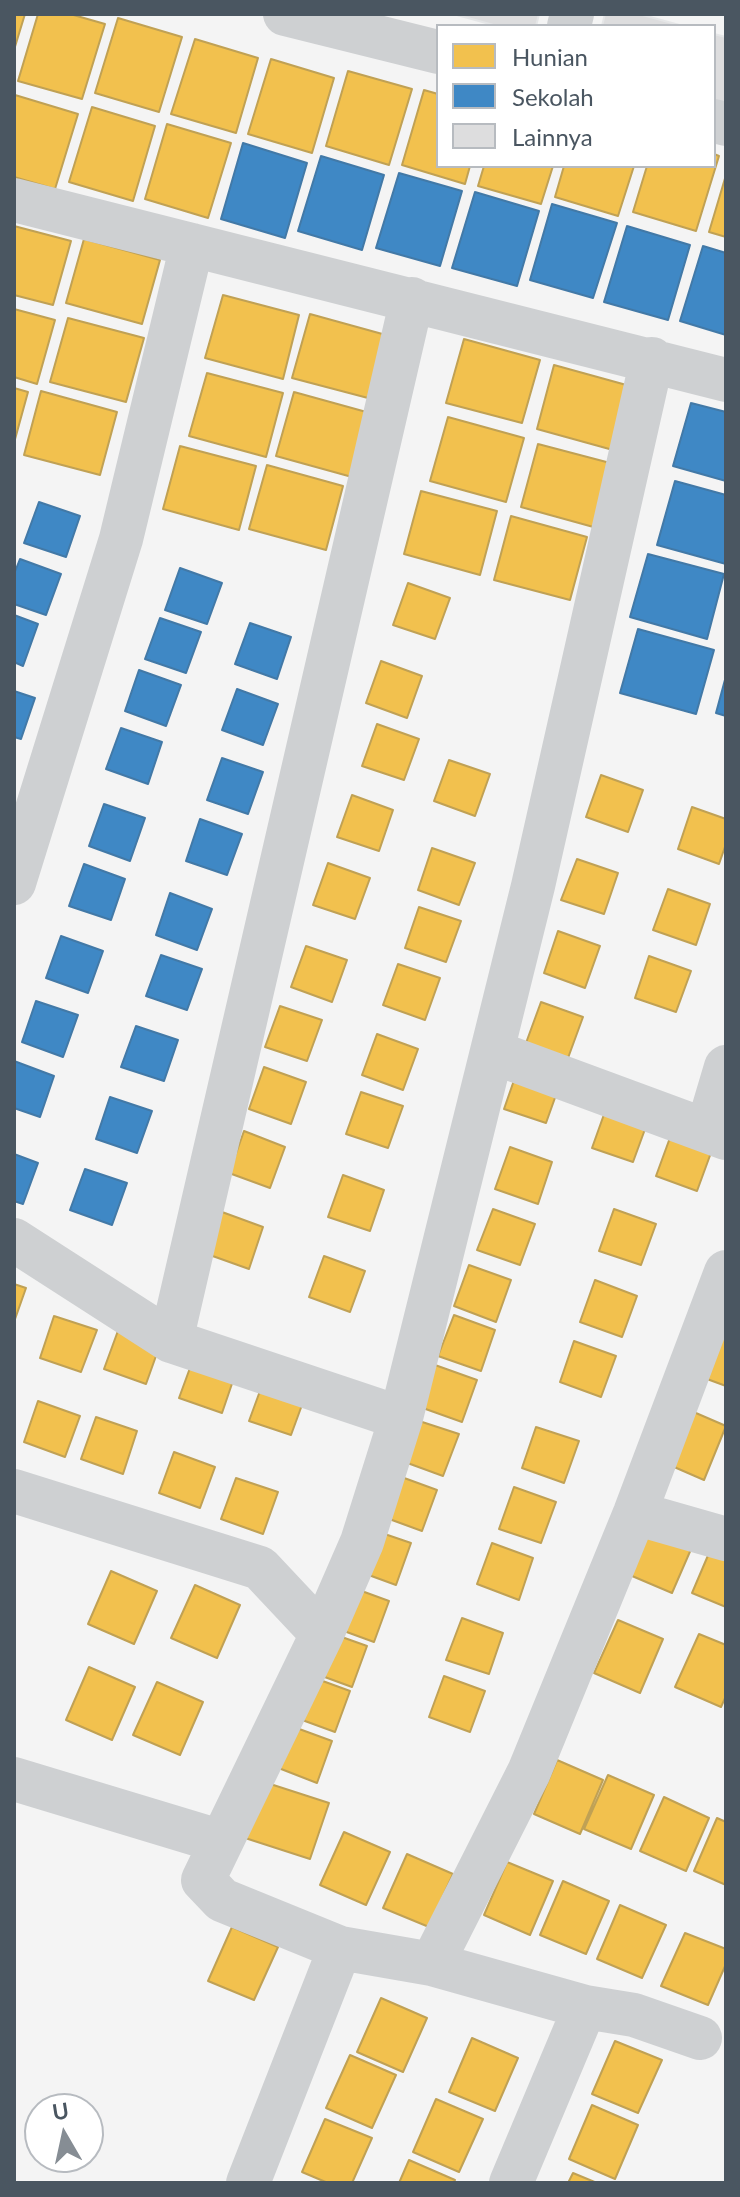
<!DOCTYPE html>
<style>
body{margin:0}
#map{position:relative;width:740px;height:2197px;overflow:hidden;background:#f4f4f4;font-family:Lato,sans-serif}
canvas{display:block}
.frame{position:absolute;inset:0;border:16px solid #4a5661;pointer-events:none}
.legend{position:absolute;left:436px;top:24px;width:280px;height:144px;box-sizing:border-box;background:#fff;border:2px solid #b7bbc0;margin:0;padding:10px 14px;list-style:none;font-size:24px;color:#4a5661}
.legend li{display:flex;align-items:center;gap:16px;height:40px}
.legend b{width:40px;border:2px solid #b7bbc0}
.north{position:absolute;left:24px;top:2093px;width:80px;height:80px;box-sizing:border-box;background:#fff;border:2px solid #b7bbc0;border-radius:50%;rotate:351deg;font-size:22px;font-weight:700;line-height:32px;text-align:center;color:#4a5661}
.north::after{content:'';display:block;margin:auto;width:28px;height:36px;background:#868d94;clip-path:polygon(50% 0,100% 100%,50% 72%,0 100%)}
</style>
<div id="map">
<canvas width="740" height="2197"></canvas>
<div class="frame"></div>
<ul class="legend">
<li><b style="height:22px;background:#f2c14e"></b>Hunian</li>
<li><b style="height:22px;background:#3f88c5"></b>Sekolah</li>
<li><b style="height:22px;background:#ddddde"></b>Lainnya</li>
</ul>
<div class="north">U</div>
</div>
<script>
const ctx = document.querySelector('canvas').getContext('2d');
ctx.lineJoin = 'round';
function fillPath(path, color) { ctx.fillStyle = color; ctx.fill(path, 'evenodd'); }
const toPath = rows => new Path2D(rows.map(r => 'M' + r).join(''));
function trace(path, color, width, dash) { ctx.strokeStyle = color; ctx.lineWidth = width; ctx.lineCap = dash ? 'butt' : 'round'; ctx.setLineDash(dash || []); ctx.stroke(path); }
const homes = toPath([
 [14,14,25,14,14,50,14,14],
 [38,14,70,14,105,24,82,99,18,81,38,14],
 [118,18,182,37,159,112,95,93,118,18],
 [195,39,258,58,236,133,171,114,195,39],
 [271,59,334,78,312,153,248,134,271,59],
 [348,71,412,89,389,165,326,146,348,71],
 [424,90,438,94,438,166,470,166,465,184,402,165,424,90],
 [15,95,78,114,55,189,14,177,15,95],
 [92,107,155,126,133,201,69,182,92,107],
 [167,124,231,143,208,218,145,199,167,124],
 [714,154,719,156,696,231,633,212,647,166,714,166,714,154],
 [484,166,553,166,541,204,478,186,484,166],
 [564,166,634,166,618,216,555,197,564,166],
 [726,175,726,237,709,232,726,175],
 [14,226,71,241,53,305,14,295,14,226],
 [84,239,160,260,142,324,66,303,84,239],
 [223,295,299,315,283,379,205,358,223,295],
 [14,309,55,320,37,384,14,377,14,309],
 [310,314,386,335,368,398,292,378,310,314],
 [68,318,144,338,126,402,50,382,68,318],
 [464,339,540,360,522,423,446,403,464,339],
 [554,365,630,386,613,450,537,429,554,365],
 [207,373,283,393,266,457,189,436,207,373],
 [14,388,28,392,14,443,14,388],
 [41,391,117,412,100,475,24,455,41,391],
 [294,392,370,413,352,477,276,456,294,392],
 [448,417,524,438,506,502,430,481,448,417],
 [538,444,614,464,597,528,521,507,538,444],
 [180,446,256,466,239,530,163,509,180,446],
 [267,465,343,486,326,550,249,529,267,465],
 [421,491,497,511,480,575,404,554,421,491],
 [511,516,587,537,570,600,494,580,511,516],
 [408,583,450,598,435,639,393,625,408,583],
 [381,661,422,676,407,718,366,703,381,661],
 [377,724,419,739,404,780,362,766,377,724],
 [449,760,490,774,475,816,434,801,449,760],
 [601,775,643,790,628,832,586,817,601,775],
 [352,795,393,810,379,851,337,837,352,795],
 [692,807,726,819,726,844,719,864,678,849,692,807],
 [432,848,475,863,459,905,418,890,432,848],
 [577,859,618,873,604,914,561,900,577,859],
 [328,863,370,878,355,919,313,905,328,863],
 [668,889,710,904,696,945,653,930,668,889],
 [419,907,461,921,446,962,405,948,419,907],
 [558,931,600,946,585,988,544,973,558,931],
 [306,946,347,960,332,1002,291,987,306,946],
 [649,956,691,971,676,1012,635,998,649,956],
 [398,964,440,978,425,1020,383,1005,398,964],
 [541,1002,583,1017,568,1058,526,1043,541,1002],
 [280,1006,322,1020,307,1061,265,1047,280,1006],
 [377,1034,418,1049,403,1090,362,1075,377,1034],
 [519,1066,561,1081,546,1123,504,1109,519,1066],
 [264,1067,306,1082,291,1124,249,1109,264,1067],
 [361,1092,403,1106,388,1148,346,1134,361,1092],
 [607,1106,648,1121,633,1162,592,1148,607,1106],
 [244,1131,285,1147,270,1188,229,1173,244,1131],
 [671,1135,712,1150,697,1191,656,1176,671,1135],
 [510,1147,552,1162,538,1204,495,1189,510,1147],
 [343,1175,384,1190,370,1231,328,1217,343,1175],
 [493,1209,535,1224,520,1265,477,1250,493,1209],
 [614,1209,656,1224,641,1265,599,1251,614,1209],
 [222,1212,263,1227,249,1269,207,1254,222,1212],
 [324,1256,365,1271,350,1312,309,1297,324,1256],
 [469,1265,511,1280,496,1322,454,1306,469,1265],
 [595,1280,637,1296,622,1337,580,1322,595,1280],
 [14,1284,26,1288,14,1322,14,1284],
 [454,1315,495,1330,481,1371,438,1356,454,1315],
 [54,1316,97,1330,81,1372,40,1358,54,1316],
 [119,1328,161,1342,146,1384,104,1369,119,1328],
 [721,1337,726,1339,726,1386,707,1379,721,1337],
 [574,1341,616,1356,601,1397,560,1382,574,1341],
 [194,1357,236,1372,222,1413,179,1398,194,1357],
 [435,1365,477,1380,462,1422,420,1407,435,1365],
 [264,1380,306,1394,291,1435,249,1421,264,1380],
 [38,1401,80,1416,65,1457,24,1442,38,1401],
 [682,1407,726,1426,704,1480,658,1460,682,1407],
 [96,1417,137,1431,123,1474,81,1459,96,1417],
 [416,1420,459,1434,443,1476,402,1461,416,1420],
 [536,1427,579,1441,564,1483,522,1468,536,1427],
 [174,1452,215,1467,200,1508,159,1493,174,1452],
 [396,1475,437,1490,422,1531,381,1516,396,1475],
 [236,1478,278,1492,263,1534,221,1519,236,1478],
 [514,1487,556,1502,541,1543,499,1529,514,1487],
 [649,1520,695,1540,672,1593,625,1573,649,1520],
 [370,1529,411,1543,396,1585,355,1570,370,1529],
 [715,1539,726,1544,726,1607,692,1593,715,1539],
 [492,1543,533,1558,519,1600,477,1584,492,1543],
 [111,1571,157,1591,134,1644,88,1624,111,1571],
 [195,1585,240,1605,217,1658,171,1638,195,1585],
 [348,1586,389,1601,374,1642,333,1627,348,1586],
 [462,1618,503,1633,489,1674,446,1660,462,1618],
 [618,1620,663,1639,640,1693,594,1673,618,1620],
 [325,1631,367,1646,352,1687,311,1672,325,1631],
 [699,1634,726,1645,726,1696,721,1707,675,1687,699,1634],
 [89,1667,135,1687,112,1740,66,1720,89,1667],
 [309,1676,350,1691,335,1732,294,1717,309,1676],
 [444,1676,485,1691,470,1732,429,1717,444,1676],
 [157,1682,203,1702,180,1755,133,1735,157,1682],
 [291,1726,332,1741,317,1783,276,1767,291,1726],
 [557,1760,603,1780,580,1834,534,1814,557,1760],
 [608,1775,654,1795,631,1849,584,1829,608,1775],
 [261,1781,329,1803,310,1859,242,1837,261,1781],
 [664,1797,709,1818,686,1871,640,1851,664,1797],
 [717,1818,726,1822,726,1885,694,1871,717,1818],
 [344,1832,390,1852,366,1905,320,1885,344,1832],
 [407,1854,453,1874,429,1927,383,1908,407,1854],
 [507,1862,553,1881,530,1935,484,1915,507,1862],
 [563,1881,609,1901,586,1954,540,1935,563,1881],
 [620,1905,666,1925,642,1978,597,1959,620,1905],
 [232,1927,278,1947,254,2000,208,1981,232,1927],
 [685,1933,726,1949,726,1964,708,2005,661,1986,685,1933],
 [381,1998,427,2018,403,2072,357,2052,381,1998],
 [472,2038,518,2058,495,2111,449,2092,472,2038],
 [615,2041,662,2060,638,2113,592,2094,615,2041],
 [350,2055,396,2075,372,2128,326,2108,350,2055],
 [436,2099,483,2119,459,2172,413,2152,436,2099],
 [592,2105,638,2125,615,2179,569,2159,592,2105],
 [325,2119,372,2138,352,2183,328,2183,302,2172,325,2119],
 [409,2160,455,2180,454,2183,399,2183,409,2160],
 [573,2173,597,2183,568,2183,573,2173]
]);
const schools = toPath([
 [243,143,307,163,285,238,221,219,243,143],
 [321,156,384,175,362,250,298,231,321,156],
 [399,173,462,191,440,266,376,248,399,173],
 [475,192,539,211,517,286,452,268,475,192],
 [552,204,617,223,593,298,530,280,552,204],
 [627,226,690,245,668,320,604,302,627,226],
 [703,246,726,253,726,335,680,321,703,246],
 [691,403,726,412,726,481,673,466,691,403],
 [675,481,726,495,726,564,657,545,675,481],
 [39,502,80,516,66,557,24,543,39,502],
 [648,554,724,574,707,639,630,617,648,554],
 [20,559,61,574,46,615,14,604,14,574,20,559],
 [180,568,222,583,207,624,165,610,180,568],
 [14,615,38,624,23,666,14,662,14,615],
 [160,618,201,632,186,673,145,659,160,618],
 [250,623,291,637,277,679,235,664,250,623],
 [638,629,714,650,696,714,620,693,638,629],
 [139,670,181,685,166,726,125,711,139,670],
 [726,676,726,716,716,713,726,676],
 [237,689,278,704,263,745,222,730,237,689],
 [14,691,35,698,21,739,14,737,14,691],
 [121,728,162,742,148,784,106,769,121,728],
 [222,758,263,772,248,814,207,800,222,758],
 [104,804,145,818,130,861,89,846,104,804],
 [200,819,242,834,227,875,186,861,200,819],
 [84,864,125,879,111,920,69,906,84,864],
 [170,893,212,909,197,950,156,935,170,893],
 [61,936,103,951,88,993,46,978,61,936],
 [161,955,202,969,187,1010,146,996,161,955],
 [36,1001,78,1015,63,1057,22,1042,36,1001],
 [136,1026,178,1040,164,1081,121,1067,136,1026],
 [14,1061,54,1076,40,1117,14,1108,14,1061],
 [110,1097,152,1111,137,1153,96,1139,110,1097],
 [14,1154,38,1163,23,1204,14,1201,14,1154],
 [85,1169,127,1183,112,1225,70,1210,85,1169]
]);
const building = toPath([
 [539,14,536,26,497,26,457,15,539,14],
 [605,14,639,14,683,26,602,26,605,14],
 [714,34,726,37,726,106,714,102,714,34]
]);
const street = toPath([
 [285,14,438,52],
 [569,26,572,14],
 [714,121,726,124],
 [14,200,726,380],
 [652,359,533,886,401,1418,362,1542,322,1634,203,1880,222,1900,340,1948,432,1964,585,2007,634,2015,700,2038],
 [14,883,121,539,192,245],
 [493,1052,726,1138],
 [707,1131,726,1067],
 [14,1240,171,1341,401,1418],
 [171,1341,412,299],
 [14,1491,260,1568,322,1634],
 [635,1513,726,1539],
 [14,1779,219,1841],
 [432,1964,529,1772,635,1513,726,1272],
 [248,2183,340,1948],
 [511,2183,585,2007]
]);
fillPath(homes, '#f2c14e');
trace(homes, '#c0a154', 2);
fillPath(schools, '#3f88c5');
trace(schools, '#4279a7', 2);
fillPath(building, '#ddddde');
trace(building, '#e5e6e7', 2);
trace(street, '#ced0d2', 44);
</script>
